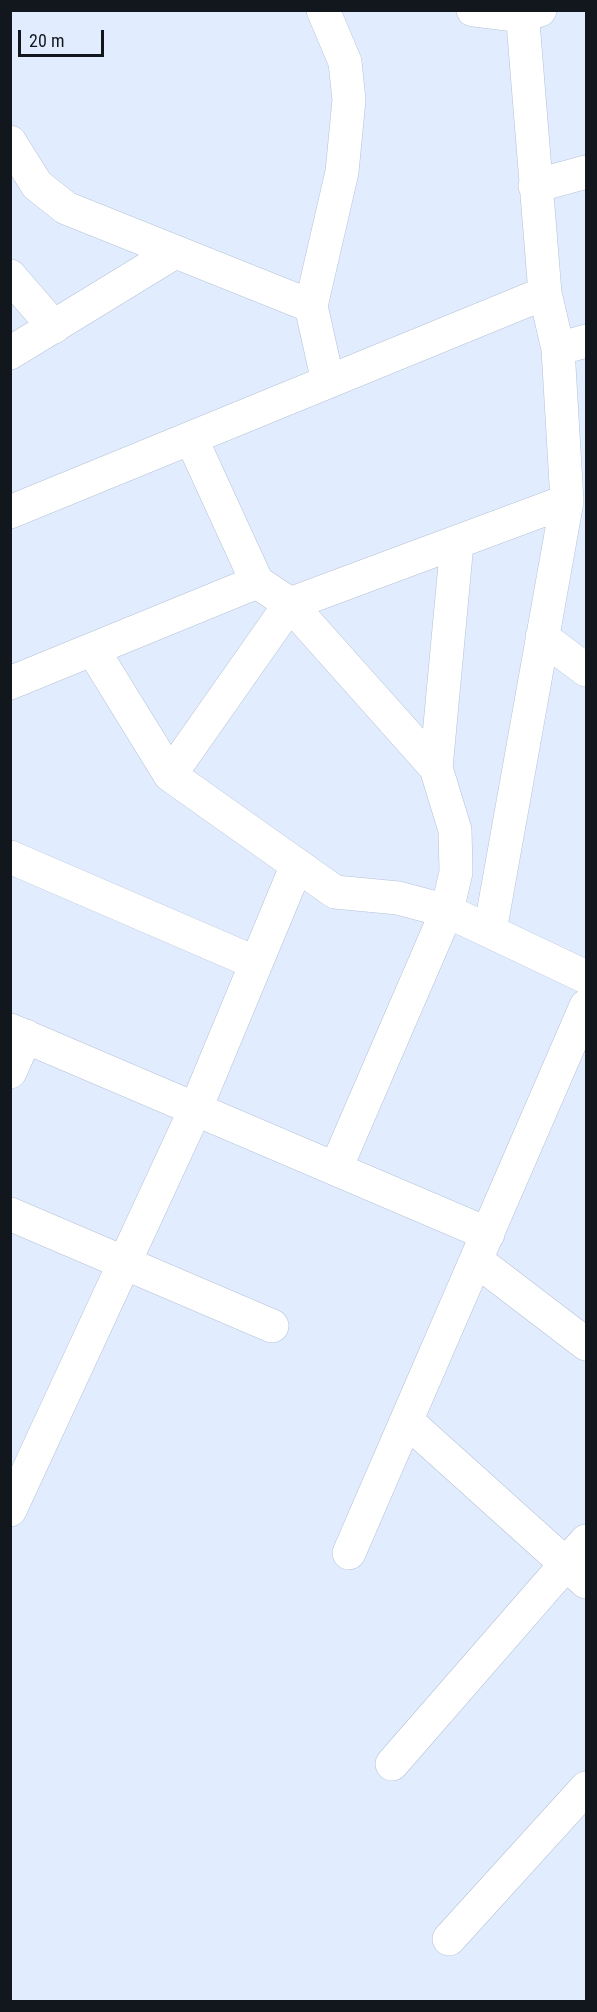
<!DOCTYPE html>
<style>
body{margin:0}
#map{position:relative;width:597px;height:2012px;overflow:hidden;background:#e1edfe;font-family:"Roboto Condensed",sans-serif}
canvas{display:block}
.frame{position:absolute;inset:0;border:12px solid #12171e;pointer-events:none}
.scale{position:absolute;left:18px;top:30px;width:86px;height:27px;box-sizing:border-box;border:3px solid #12171e;border-top:0;padding-left:8px;font-size:18px;line-height:21px;white-space:nowrap;color:#12171e;-webkit-text-stroke:4px #e1edfe;paint-order:stroke}
</style>
<div id="map">
<canvas width="597" height="2012"></canvas>
<div class="frame"></div>
<div class="scale">20 m</div>
</div>
<script>
const ctx = document.querySelector('canvas').getContext('2d');
ctx.lineJoin = 'round';
const toPath = rows => new Path2D(rows.map(r => 'M' + r).join(''));
function trace(path, color, width, dash) { ctx.strokeStyle = color; ctx.lineWidth = width; ctx.lineCap = dash ? 'butt' : 'round'; ctx.setLineDash(dash || []); ctx.stroke(path); }
const minor = toPath([
 [323,10,345,62,349,100,342,172,311,306,328,382],
 [473,10,521,16,540,10],
 [10,142,37,185,66,208,311,306],
 [535,186,586,172],
 [10,276,54,327],
 [558,349,586,341],
 [10,353,175,252],
 [191,438,257,582,290,604,436,768],
 [10,512,545,293],
 [542,637,586,670],
 [93,650,170,775,335,892,398,898,447,911,586,977],
 [10,683,257,582],
 [170,775,290,604,567,501],
 [10,857,256,963],
 [490,931,567,501,558,349,545,293,522,10],
 [10,1030,488,1234],
 [10,1072,26,1036],
 [336,1168,447,911,456,872,455,830,436,768,457,543],
 [10,1214,272,1326],
 [476,1260,586,1344],
 [407,1421,586,1582],
 [10,1510,196,1108,297,865],
 [349,1553,586,1006],
 [392,1764,586,1541],
 [449,1939,586,1788]
]);
trace(minor, '#b4c2d6', 34);
trace(minor, '#fff', 33);
</script>
